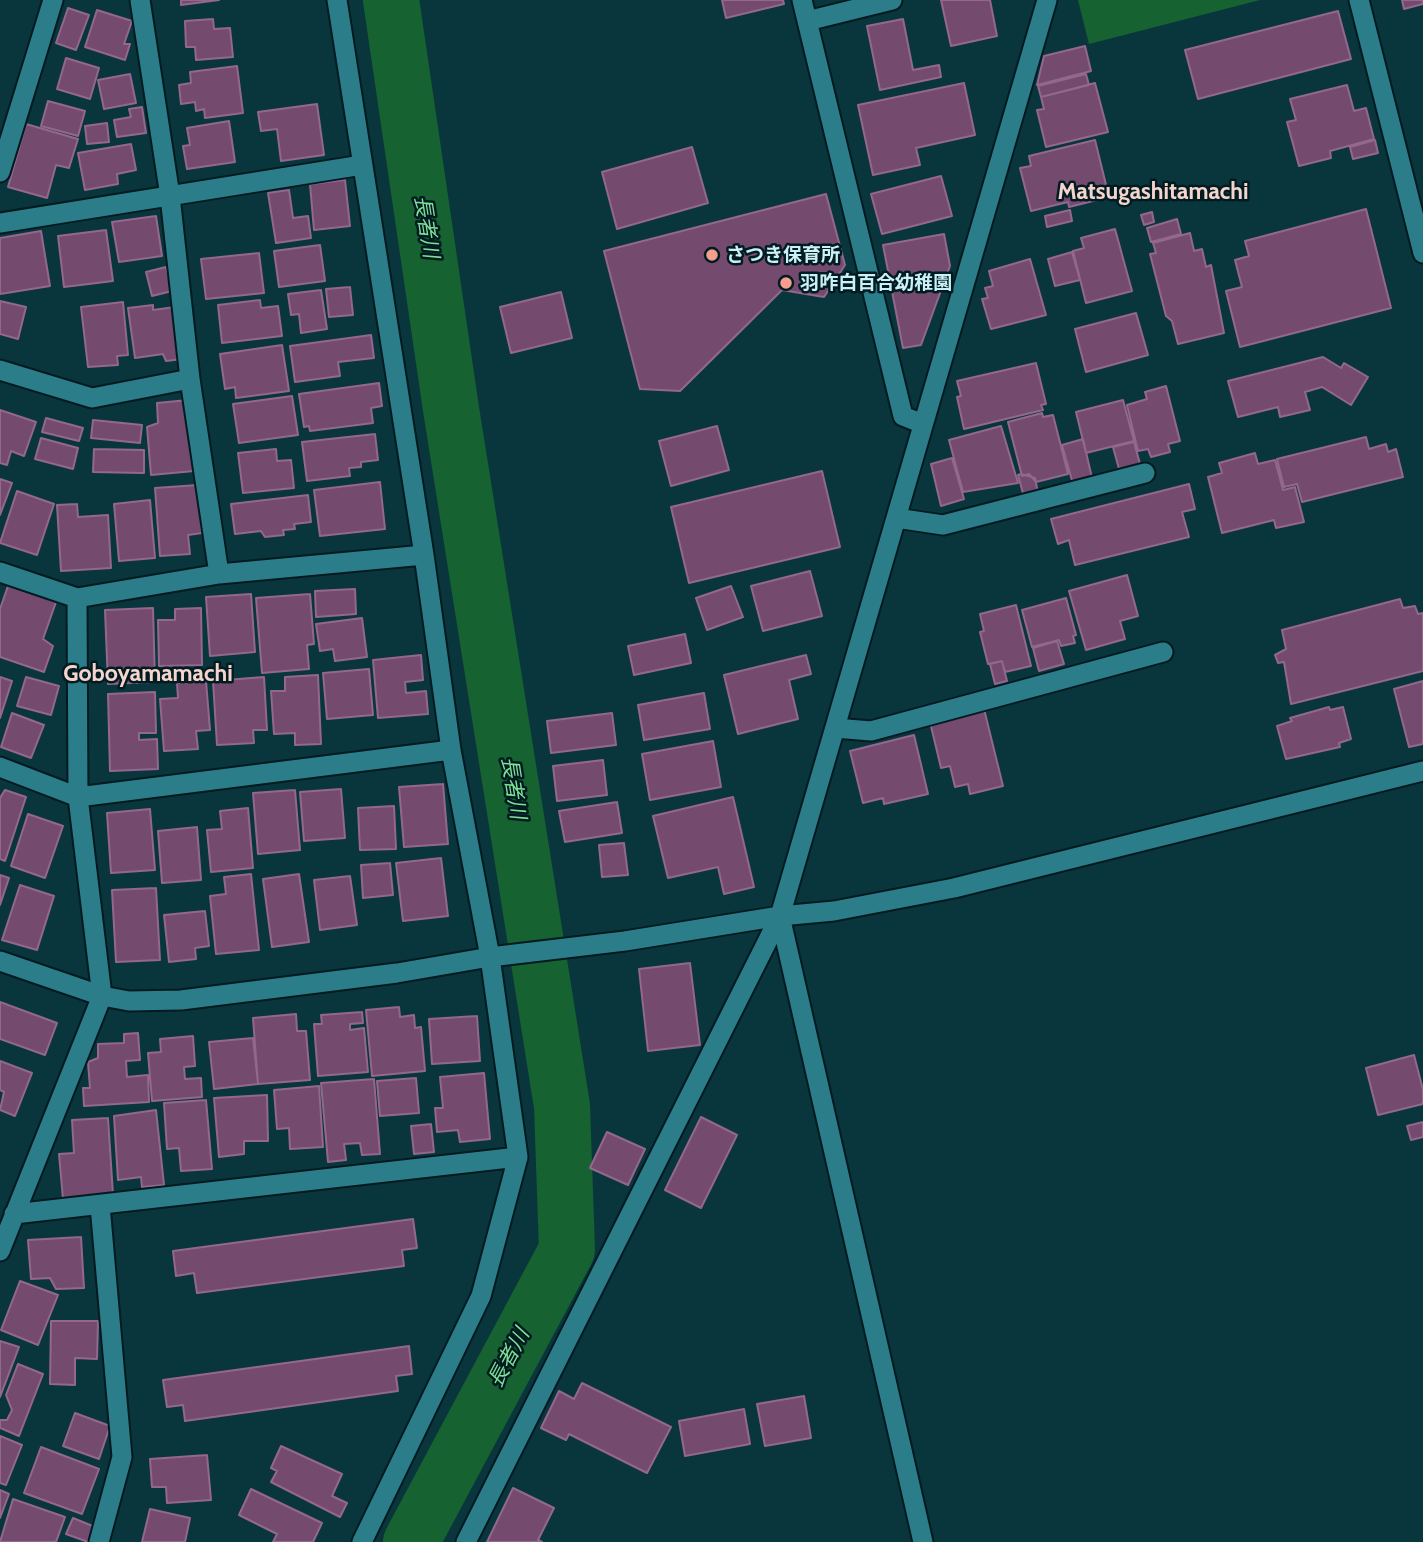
<!DOCTYPE html>
<meta charset="utf-8">
<style>
body{margin:0}
canvas{display:block;background:#09363d}
</style>
<canvas width="1423" height="1542"></canvas>
<script>
const ctx = document.querySelector('canvas').getContext('2d');
ctx.lineJoin = 'round';
function fillPath(path, color) { ctx.fillStyle = color; ctx.fill(path, 'evenodd'); }
const toPath = rows => new Path2D(rows.map(r => 'M' + r).join(''));
function trace(path, color, width, dash) { ctx.strokeStyle = color; ctx.lineWidth = width; ctx.lineCap = dash ? 'butt' : 'round'; ctx.setLineDash(dash || []); ctx.stroke(path); }
function drawText(font, color, halo, rows, align = 'center') {
  ctx.font = font + ' Cabin,"Noto Sans JP",sans-serif'; ctx.lineWidth = 5; ctx.setLineDash([]); ctx.textBaseline = 'middle'; ctx.strokeStyle = halo; ctx.fillStyle = color; for (const [text, x, y, turn = 0] of rows) {
    ctx.save(); ctx.translate(x, y); ctx.rotate((+turn || 0) * Math.PI / 180); ctx.textAlign = isNaN(turn) ? turn : align; if (halo) ctx.strokeText(text, 0, 0); ctx.fillText(text, 0, 0); ctx.restore();
  }
}
const water = toPath([
 [1078,0,1260,0,1089,44]
]);
const river = toPath([
 [391,0,451,409,562,1106,567,1250,411,1542]
]);
const building = toPath([
 [181,0,219,0,181,5,181,0],
 [722,0,783,0,784,4,726,18,722,0],
 [941,0,990,0,997,36,951,46,941,0],
 [1402,0,1423,0,1423,4,1404,9,1402,0],
 [68,8,89,15,76,50,56,43,68,8],
 [97,10,132,21,124,44,130,44,125,60,85,47,97,10],
 [1338,11,1351,59,1198,99,1185,50,1338,11],
 [213,19,214,29,230,28,233,57,196,60,195,47,186,47,185,21,213,19],
 [903,19,913,70,939,65,941,77,880,90,867,26,903,19],
 [1085,46,1091,71,1037,85,1044,56,1085,46],
 [66,58,99,68,90,99,57,89,66,58],
 [237,66,243,113,205,118,204,109,196,111,195,102,181,104,179,85,191,83,190,72,237,66],
 [130,74,136,103,104,109,98,80,130,74],
 [1086,74,1089,85,1041,97,1038,86,1086,74],
 [964,83,975,135,916,148,920,165,873,175,858,105,964,83],
 [1095,83,1108,132,1046,147,1037,110,1044,109,1041,97,1095,83],
 [1347,85,1354,111,1366,108,1374,139,1330,151,1331,158,1299,166,1287,122,1296,120,1290,99,1347,85],
 [48,101,85,111,78,136,41,126,48,101],
 [317,104,324,155,281,161,277,129,261,131,258,112,317,104],
 [142,107,146,133,117,137,114,120,131,117,129,109,142,107],
 [229,121,235,162,187,169,183,146,190,145,187,128,229,121],
 [107,123,109,142,87,144,85,126,107,123],
 [26,124,78,139,69,168,56,165,47,198,8,187,26,124],
 [1095,140,1109,197,1069,207,1068,202,1031,211,1020,168,1031,166,1029,156,1095,140],
 [1375,140,1378,153,1353,159,1350,147,1375,140],
 [131,144,136,170,117,174,118,184,85,190,78,153,131,144],
 [692,147,708,203,617,229,602,172,692,147],
 [941,176,952,216,882,234,871,194,941,176],
 [345,180,350,226,314,230,310,184,345,180],
 [289,190,293,218,308,216,311,238,276,243,268,193,289,190],
 [826,194,845,265,824,297,782,290,680,391,640,389,604,251,826,194],
 [1366,209,1391,308,1240,347,1226,291,1242,287,1235,260,1249,256,1245,241,1366,209],
 [1070,210,1072,221,1047,227,1045,216,1070,210],
 [1152,212,1154,222,1144,225,1141,215,1152,212],
 [156,216,162,256,119,262,112,222,156,216],
 [1177,219,1181,234,1151,242,1147,228,1177,219],
 [1115,229,1132,291,1086,303,1073,251,1084,248,1081,238,1115,229],
 [106,230,113,281,64,287,58,236,106,230],
 [41,231,50,286,0,294,0,238,41,231],
 [1190,233,1194,251,1202,249,1206,267,1211,265,1224,333,1178,344,1172,321,1166,316,1150,254,1156,253,1153,243,1190,233],
 [944,234,950,266,921,345,903,348,883,245,944,234],
 [320,245,325,281,279,287,274,251,320,245],
 [1072,252,1080,280,1055,286,1048,259,1072,252],
 [259,253,264,293,206,299,201,259,259,253],
 [1030,259,1046,315,991,329,982,299,988,298,985,288,993,286,989,271,1030,259],
 [166,267,172,291,152,296,146,272,166,267],
 [350,287,353,315,329,317,326,289,350,287],
 [321,290,327,329,301,333,299,314,291,315,288,294,321,290],
 [561,292,572,338,511,353,500,307,561,292],
 [260,300,261,308,278,306,282,336,222,343,218,305,260,300],
 [0,301,26,307,18,339,0,334,0,301],
 [123,302,128,355,117,356,118,365,88,367,81,307,123,302],
 [153,305,153,310,175,307,182,359,166,361,163,354,135,358,128,308,153,305],
 [1136,313,1148,355,1086,372,1075,329,1136,313],
 [371,335,374,358,338,362,340,376,295,382,290,346,371,335],
 [282,345,289,391,236,398,235,387,225,389,220,354,282,345],
 [1323,357,1341,368,1344,363,1368,377,1351,405,1322,387,1305,392,1310,410,1280,417,1278,407,1238,417,1228,381,1323,357],
 [1036,363,1046,404,1041,405,1043,410,964,429,957,397,961,396,957,381,1036,363],
 [379,383,382,406,371,408,373,423,310,431,309,426,304,427,299,394,379,383],
 [1166,386,1180,441,1168,444,1170,452,1151,457,1148,449,1138,451,1127,405,1147,399,1145,392,1166,386],
 [292,396,298,435,239,443,233,404,292,396],
 [188,400,194,471,151,475,147,427,158,423,157,403,188,400],
 [1123,400,1134,441,1086,453,1076,412,1123,400],
 [0,410,36,422,24,456,11,451,7,465,0,463,0,410],
 [1042,413,1043,417,1053,415,1068,474,1036,482,1029,474,1022,476,1008,422,1042,413],
 [46,418,83,428,79,441,42,432,46,418],
 [93,420,142,425,140,443,91,438,93,420],
 [717,426,729,470,671,486,659,441,717,426],
 [1001,426,1018,483,963,492,949,440,1001,426],
 [375,434,378,460,361,462,361,467,349,468,350,476,307,481,302,442,375,434],
 [1366,437,1369,449,1386,444,1388,452,1396,449,1403,477,1302,502,1297,484,1284,487,1277,459,1366,437],
 [41,438,78,448,73,469,35,459,41,438],
 [1083,439,1092,478,1073,484,1062,445,1083,439],
 [1134,442,1140,464,1119,469,1113,447,1134,442],
 [94,449,144,450,144,473,93,472,94,449],
 [276,449,277,461,291,460,294,488,243,493,238,453,276,449],
 [1255,453,1258,464,1275,460,1283,490,1295,487,1304,522,1276,528,1274,520,1222,533,1208,477,1222,473,1219,463,1255,453],
 [952,458,964,499,941,506,931,464,952,458],
 [822,471,840,547,689,583,671,507,822,471],
 [1021,474,1035,478,1038,493,1024,497,1018,475,1021,474],
 [0,479,12,483,0,515,0,479],
 [380,482,385,529,320,536,314,490,380,482],
 [1189,484,1195,509,1182,512,1189,537,1075,565,1069,540,1058,544,1051,519,1189,484],
 [198,485,202,533,188,535,190,554,160,556,155,488,198,485],
 [17,491,54,504,37,555,0,543,17,491],
 [308,495,311,522,294,524,295,529,283,530,284,535,265,537,261,531,235,534,231,504,308,495],
 [150,500,155,558,119,561,114,504,150,500],
 [77,504,78,517,108,515,111,568,61,571,57,505,77,504],
 [810,571,822,616,763,631,751,586,810,571],
 [1127,575,1138,616,1120,621,1125,639,1086,650,1069,591,1127,575],
 [8,586,56,602,43,639,53,646,44,672,0,657,0,609,8,586],
 [731,586,743,617,707,630,696,598,731,586],
 [355,589,356,614,316,617,315,591,355,589],
 [251,594,255,652,210,656,206,597,251,594],
 [310,594,314,644,307,645,309,669,262,673,256,598,310,594],
 [1066,598,1076,635,1073,636,1075,643,1061,646,1059,640,1032,647,1022,610,1066,598],
 [1400,599,1403,608,1415,606,1418,614,1423,613,1423,671,1291,704,1284,662,1278,663,1275,655,1286,649,1282,630,1400,599],
 [1016,605,1031,666,1005,672,1002,661,988,664,980,632,984,631,980,614,1016,605],
 [153,608,155,682,108,684,105,610,153,608],
 [201,608,202,665,159,666,158,620,175,620,175,609,201,608],
 [362,618,367,657,335,661,333,649,320,651,316,624,362,618],
 [685,634,691,663,634,675,628,646,685,634],
 [1057,641,1064,664,1039,671,1033,648,1057,641],
 [421,655,423,680,405,682,406,693,426,691,428,714,378,718,373,660,421,655],
 [806,655,811,674,789,680,798,719,738,734,724,675,806,655],
 [1002,661,1007,681,995,684,990,664,1002,661],
 [369,669,373,715,327,719,323,673,369,669],
 [318,675,321,744,295,745,295,733,274,734,271,691,285,691,285,677,318,675],
 [0,677,12,681,0,718,0,677],
 [26,677,59,686,51,715,17,706,26,677],
 [264,677,267,730,253,730,254,743,217,745,213,681,264,677],
 [206,681,210,730,196,731,198,749,164,751,160,699,178,698,177,683,206,681],
 [1423,681,1423,744,1409,747,1394,689,1423,681],
 [155,692,156,733,139,733,139,740,157,739,158,769,110,771,108,694,155,692],
 [704,693,710,729,644,740,638,705,704,693],
 [1329,707,1330,710,1343,707,1351,739,1339,743,1340,747,1286,759,1277,726,1292,721,1290,718,1329,707],
 [984,709,1003,786,970,794,968,784,955,787,950,766,941,768,930,722,984,709],
 [12,713,44,725,31,758,1,747,12,713],
 [612,713,616,745,551,753,547,721,612,713],
 [914,735,928,794,884,804,883,798,863,803,850,751,914,735],
 [713,741,721,787,650,800,642,754,713,741],
 [603,760,607,795,557,801,553,766,603,760],
 [443,784,448,844,404,847,399,787,443,784],
 [341,789,345,838,304,841,300,792,341,789],
 [5,790,26,797,5,861,0,859,0,798,5,790],
 [295,790,300,850,258,854,253,793,295,790],
 [733,797,754,887,724,894,718,867,668,878,653,816,733,797],
 [617,802,622,833,565,842,559,811,617,802],
 [394,806,396,849,360,850,358,808,394,806],
 [248,808,253,868,211,872,207,830,222,829,220,811,248,808],
 [150,809,155,870,111,873,107,813,150,809],
 [28,814,63,826,45,878,11,866,28,814],
 [197,827,201,880,162,883,158,831,197,827],
 [624,843,628,875,602,877,599,845,624,843],
 [441,858,448,916,403,921,396,863,441,858],
 [390,863,393,895,363,898,361,865,390,863],
 [251,874,259,950,216,954,210,896,226,894,224,877,251,874],
 [299,874,309,942,272,947,263,879,299,874],
 [0,875,9,878,0,905,0,875],
 [350,876,357,925,320,930,314,880,350,876],
 [20,885,54,896,37,950,2,940,20,885],
 [156,888,160,960,116,962,112,890,156,888],
 [205,911,209,946,195,948,196,959,169,962,164,915,205,911],
 [690,963,700,1045,648,1051,639,969,690,963],
 [0,1002,57,1023,45,1055,0,1039,0,1002],
 [399,1007,400,1017,414,1015,415,1028,421,1027,425,1071,372,1076,366,1010,399,1007],
 [362,1012,363,1023,350,1024,350,1030,364,1028,368,1072,318,1076,314,1024,322,1024,321,1015,362,1012],
 [296,1014,297,1031,306,1031,310,1080,258,1084,253,1018,296,1014],
 [477,1016,480,1061,432,1064,429,1019,477,1016],
 [138,1033,140,1060,126,1061,127,1077,148,1075,149,1102,84,1106,83,1088,90,1088,88,1062,98,1058,98,1044,124,1043,124,1034,138,1033],
 [193,1036,195,1066,184,1067,185,1079,201,1078,202,1097,152,1101,148,1053,161,1052,160,1039,193,1036],
 [253,1038,258,1084,214,1089,209,1042,253,1038],
 [1414,1055,1423,1090,1423,1104,1378,1115,1366,1068,1414,1055],
 [0,1061,32,1073,15,1116,0,1110,4,1092,0,1090,0,1061],
 [484,1073,490,1139,460,1142,458,1130,437,1132,435,1108,443,1108,440,1077,484,1073],
 [416,1078,419,1113,380,1116,377,1081,416,1078],
 [374,1079,380,1154,362,1155,360,1143,344,1144,346,1160,328,1162,321,1083,374,1079],
 [319,1086,323,1147,290,1149,289,1128,277,1129,274,1090,319,1086],
 [267,1095,268,1141,244,1141,244,1154,219,1157,214,1098,267,1095],
 [206,1100,212,1169,181,1171,179,1148,167,1149,164,1103,206,1100],
 [156,1110,164,1185,142,1187,141,1177,118,1180,114,1116,156,1110],
 [701,1117,737,1135,701,1208,665,1190,701,1117],
 [108,1118,113,1195,63,1199,59,1154,74,1153,72,1120,108,1118],
 [1423,1122,1423,1137,1411,1140,1407,1126,1423,1122],
 [431,1124,434,1152,414,1154,411,1126,431,1124],
 [607,1132,645,1149,628,1185,590,1168,607,1132],
 [413,1219,417,1248,402,1250,404,1266,197,1293,194,1273,176,1276,173,1251,413,1219],
 [81,1237,84,1288,56,1289,50,1278,31,1279,28,1240,81,1237],
 [20,1281,58,1295,38,1345,1,1330,20,1281],
 [51,1321,98,1321,97,1359,75,1358,75,1385,50,1384,51,1321],
 [0,1341,19,1347,0,1397,0,1341],
 [409,1346,412,1374,396,1376,398,1391,185,1421,183,1405,167,1407,163,1380,409,1346],
 [18,1364,43,1374,19,1436,0,1428,0,1420,7,1420,12,1410,6,1395,18,1364],
 [582,1383,671,1427,647,1473,569,1434,566,1440,541,1428,559,1391,574,1399,582,1383],
 [804,1396,811,1438,765,1446,757,1404,804,1396],
 [744,1409,750,1444,685,1456,679,1421,744,1409],
 [75,1413,110,1426,99,1459,63,1446,75,1413],
 [0,1436,22,1445,6,1485,0,1483,0,1436],
 [281,1446,342,1474,332,1496,347,1503,340,1517,271,1482,277,1471,271,1468,281,1446],
 [41,1447,99,1469,82,1514,24,1493,41,1447],
 [207,1455,211,1500,167,1503,166,1487,152,1487,150,1459,207,1455],
 [513,1488,554,1508,538,1540,542,1542,487,1542,513,1488],
 [251,1489,322,1523,313,1542,273,1542,277,1534,239,1515,251,1489],
 [0,1490,9,1494,0,1518,0,1490],
 [13,1499,65,1517,56,1542,0,1542,13,1499],
 [150,1509,190,1518,185,1542,142,1542,150,1509],
 [73,1518,95,1527,88,1542,66,1534,73,1518]
]);
const minor = toPath([
 [140,0,170,196,190,379,219,574],
 [337,0,424,555,451,750,490,957,518,1157,481,1296,362,1542],
 [802,0,903,416,923,424],
 [807,21,892,0],
 [0,172,53,0],
 [0,223,362,165],
 [0,370,92,398,190,379],
 [896,518,943,525,1145,473],
 [0,572,77,598,219,574,424,555],
 [835,728,871,731,1163,652],
 [0,767,78,797,451,750],
 [780,916,923,1542],
 [0,961,102,996,129,1001,181,1000,397,973,490,957,625,941,780,916],
 [14,1214,518,1157],
 [0,1251,102,996,78,797,77,598],
 [99,1542,122,1457,100,1205],
 [466,1542,780,916,1047,0]
]);
const tertiary = toPath([
 [1359,0,1423,253],
 [780,916,834,911,954,888,1423,771]
]);
const markers = [
 [712,255,7,"#f59d8e"],
 [786,283,7,"#f59d8e"]
];
const poiNames = [
 ["さつき保育所",726,255],
 ["羽咋白百合幼稚園",800,283]
];
const waterNames = [
 ["長者川",426,227,81],
 ["長者川",513,788,81],
 ["長者川",509,1358,-62]
];
const quarterNames = [
 ["Matsugashitamachi",1153,192],
 ["Goboyamamachi",148,674]
];
fillPath(water, '#166230');
trace(river, '#166230', 56);
fillPath(building, '#744a6f');
trace(building, '#93678e', 2);
trace(minor, '#031b20', 23);
trace(tertiary, '#031b20', 23);
trace(minor, '#2c7d8a', 19);
trace(tertiary, '#2c7d8a', 19);
for (const [x, y, r, color] of markers) { const dot = new Path2D(); dot.arc(x, y, r, 0, 2 * Math.PI); ctx.fillStyle = color; ctx.fill(dot); trace(dot, '#001c21', 2.5); }
drawText('bold 19px', '#cbf0f7', '#001c21', poiNames, 'left');
drawText('italic 21px', '#7fdf96', '#001c21', waterNames);
drawText('bold 23px', '#f6d4cd', '#001c21', quarterNames);
</script>
